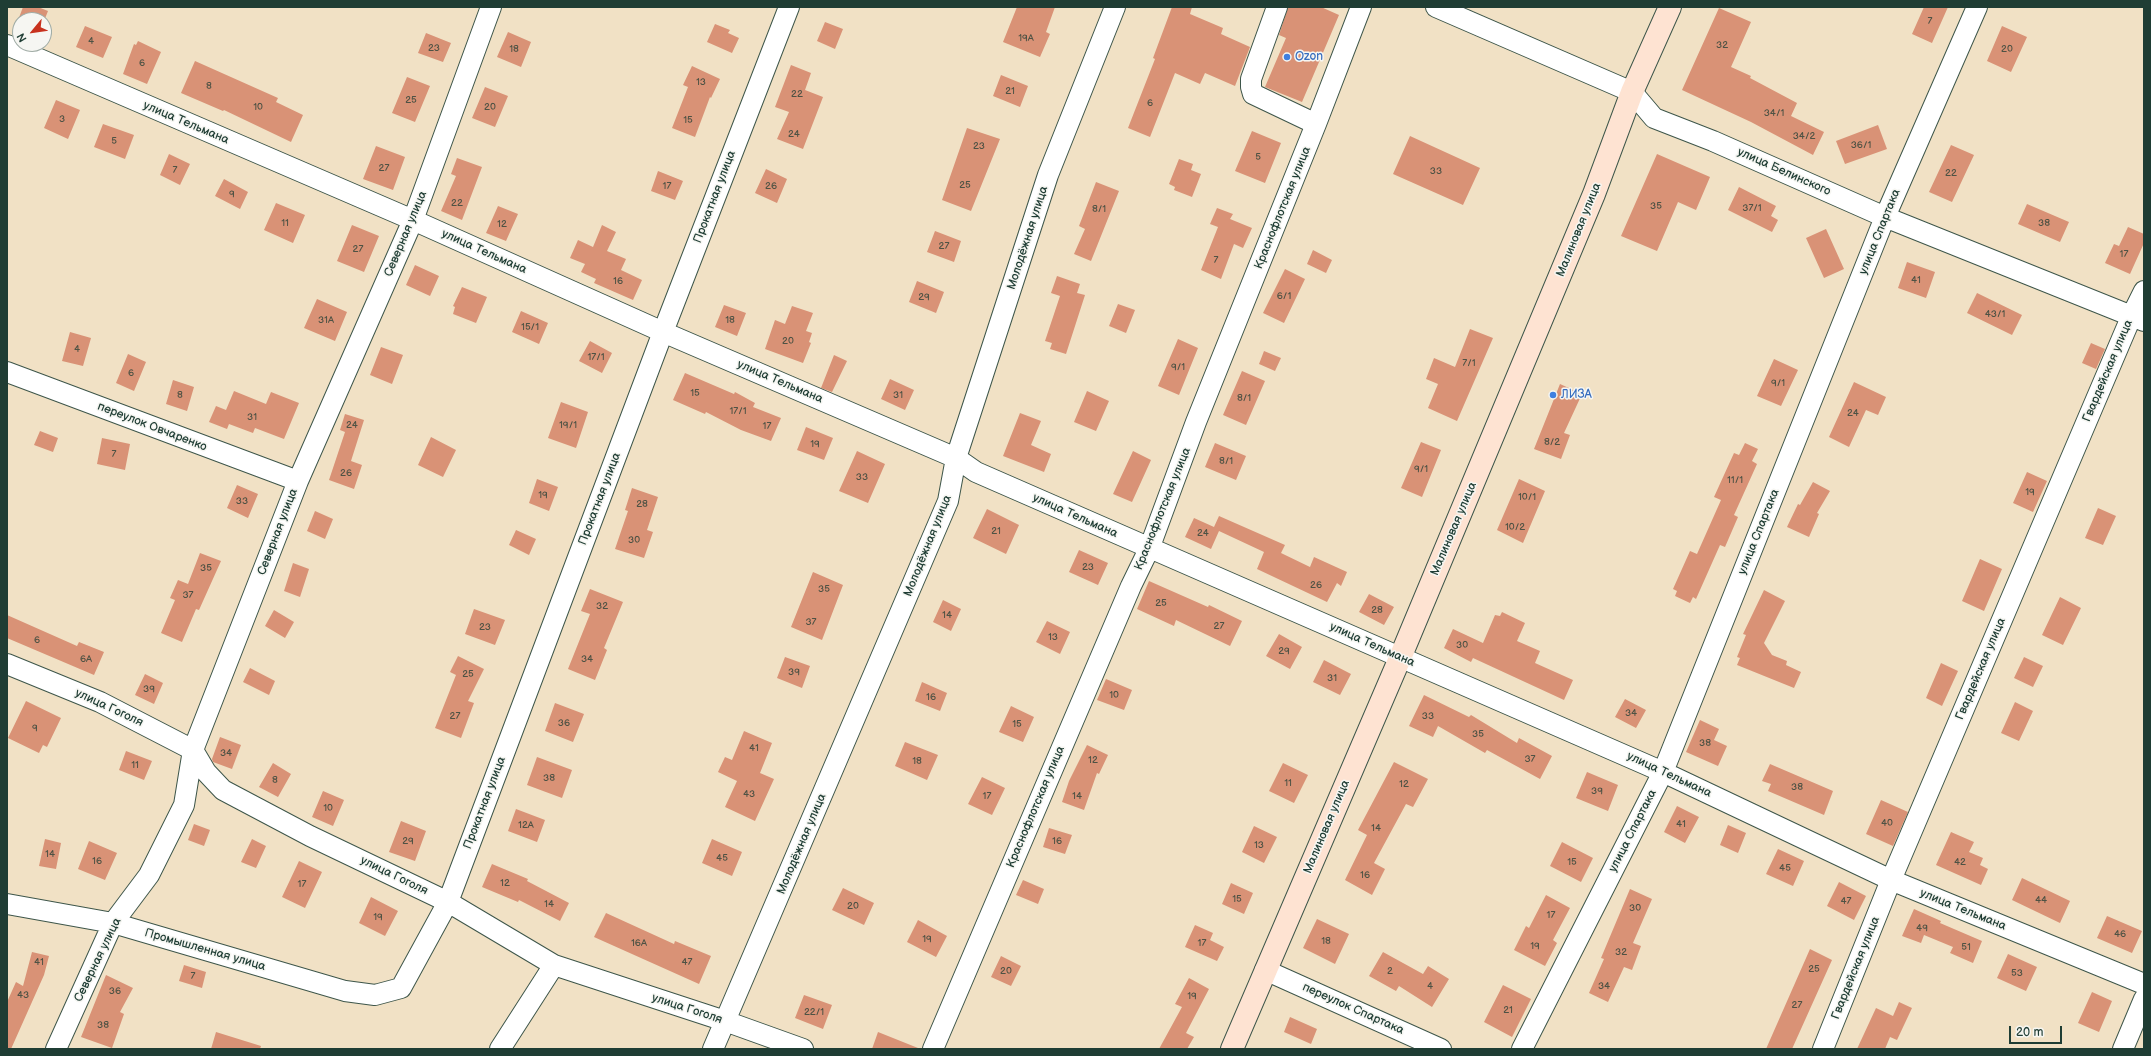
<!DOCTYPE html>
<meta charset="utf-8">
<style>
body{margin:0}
#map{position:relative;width:2151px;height:1056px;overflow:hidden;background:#f1e1c5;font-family:"Balsamiq Sans",sans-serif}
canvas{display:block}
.frame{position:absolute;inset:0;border:8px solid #1f3d34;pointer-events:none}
.north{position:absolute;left:12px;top:12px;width:40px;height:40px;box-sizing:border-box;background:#f6f6f2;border:1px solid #a0aca6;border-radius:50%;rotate:241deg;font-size:11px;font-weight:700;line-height:16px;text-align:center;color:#1f3d34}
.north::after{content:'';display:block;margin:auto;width:14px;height:18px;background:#c8321e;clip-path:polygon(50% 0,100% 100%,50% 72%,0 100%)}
.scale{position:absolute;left:2009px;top:1026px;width:53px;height:18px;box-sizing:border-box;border:2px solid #1f3d34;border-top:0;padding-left:5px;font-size:12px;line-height:14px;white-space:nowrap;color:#1f3d34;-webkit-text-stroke:3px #f6f6f2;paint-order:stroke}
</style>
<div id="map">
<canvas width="2151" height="1056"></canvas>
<div class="frame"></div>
<div class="north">N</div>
<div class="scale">20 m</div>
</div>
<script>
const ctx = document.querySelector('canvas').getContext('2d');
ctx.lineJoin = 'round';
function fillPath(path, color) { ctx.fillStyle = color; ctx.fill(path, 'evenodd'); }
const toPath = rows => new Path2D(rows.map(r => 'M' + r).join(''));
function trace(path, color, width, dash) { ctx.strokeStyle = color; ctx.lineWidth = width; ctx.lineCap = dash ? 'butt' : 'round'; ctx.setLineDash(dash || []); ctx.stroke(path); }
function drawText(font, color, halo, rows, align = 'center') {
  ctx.font = font + ' "Balsamiq Sans",sans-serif'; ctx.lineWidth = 3; ctx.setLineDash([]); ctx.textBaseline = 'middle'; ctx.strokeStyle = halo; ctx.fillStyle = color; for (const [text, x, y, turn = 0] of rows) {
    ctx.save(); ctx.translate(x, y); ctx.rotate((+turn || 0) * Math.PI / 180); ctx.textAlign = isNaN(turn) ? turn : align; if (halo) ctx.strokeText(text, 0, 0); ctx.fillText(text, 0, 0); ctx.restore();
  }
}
const building = toPath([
 [23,7,38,7,48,11,44,21,20,20,20,24,17,23],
 [1017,7,1055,7,1046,32,1050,34,1040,57,1003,42],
 [1172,7,1192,7,1190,14,1223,28,1221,34,1250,47,1235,86,1205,73,1200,84,1175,73,1150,137,1128,128,1155,59,1153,58],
 [1288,7,1321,7,1339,15,1302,102,1265,87,1286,38,1279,35],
 [1924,7,1948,7,1932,43,1912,34],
 [1719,8,1751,22,1731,67,1751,76,1750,78,1797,103,1791,116,1824,132,1813,155,1751,122,1682,90],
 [825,22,843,29,835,49,817,41],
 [715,24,730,30,728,33,739,38,732,53,707,42],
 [85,26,112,37,103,58,76,47],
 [2002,26,2027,37,2011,72,1987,61],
 [508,32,531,42,521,67,497,57],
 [426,33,451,43,443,62,418,53],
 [138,41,161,52,147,84,123,74,134,44,136,45],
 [195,61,278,98,276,102,303,115,291,142,224,110,223,111,181,93],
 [791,65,811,73,805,90,823,97,803,149,777,139,789,112,775,107],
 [692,66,720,79,711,98,710,97,695,137,672,128,688,87,683,85],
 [1001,75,1028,86,1020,107,993,96],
 [407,77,430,86,415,122,392,113],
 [485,87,508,96,495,127,472,118],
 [56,100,80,110,68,139,44,128],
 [103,124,134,135,125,159,94,147],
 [1878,125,1887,149,1845,164,1836,141],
 [967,128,1000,139,971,211,942,200],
 [1252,131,1281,143,1265,183,1235,171],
 [1410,136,1480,168,1463,205,1393,174],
 [1951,145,1974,155,1952,202,1929,192],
 [376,146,405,157,393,190,363,179],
 [169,154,190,164,180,185,160,175],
 [1657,154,1710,177,1696,210,1678,202,1657,251,1621,236],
 [457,158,482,167,462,220,441,211,456,176,451,174],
 [1179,159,1193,164,1191,170,1201,174,1192,197,1174,190,1175,187,1169,184],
 [766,169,787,179,777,203,755,193],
 [658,171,683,181,675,200,651,191],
 [224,179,248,192,240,209,215,196],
 [1096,182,1119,191,1091,261,1074,254,1085,229,1079,226],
 [1739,187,1776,206,1771,216,1778,220,1772,232,1728,210],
 [276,203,305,215,293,243,264,230],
 [2027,204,2069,222,2060,242,2018,224],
 [498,206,518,214,506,241,486,233],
 [1217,208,1233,214,1230,219,1252,228,1243,248,1234,244,1221,279,1201,270,1218,227,1210,224],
 [352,225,379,236,364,272,337,261],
 [602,225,616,232,607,251,626,259,621,270,642,280,633,300,594,283,596,279,581,272,585,264,570,258,578,240,593,247],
 [2128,227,2144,234,2144,243,2130,274,2105,263,2114,244,2119,246],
 [1826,229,1844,269,1824,278,1806,238],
 [935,231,961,241,954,262,927,252],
 [1313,250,1332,260,1326,273,1307,264],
 [1907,262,1935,272,1926,298,1898,288],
 [415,265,439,276,430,296,406,285],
 [1285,269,1305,279,1284,323,1263,313],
 [1057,276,1080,284,1077,293,1085,295,1066,354,1050,349,1052,343,1045,341,1060,296,1051,293],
 [917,281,944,292,936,313,909,302],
 [462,287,487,297,476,323,453,314,455,307,453,306],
 [1977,293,2022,315,2012,335,1967,313],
 [317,299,347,312,335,341,304,328],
 [1118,304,1135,310,1126,333,1109,326],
 [724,305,746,313,737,336,715,327],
 [792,306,813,313,806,331,812,333,809,342,811,343,803,363,765,349,775,320,785,324],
 [521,311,548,323,539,344,512,332],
 [1470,329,1493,338,1457,421,1428,408,1438,384,1426,379,1434,358,1455,367],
 [70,332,91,338,83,366,62,361],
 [1178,339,1198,348,1179,395,1158,386],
 [590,341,612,353,602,373,579,361],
 [2091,343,2105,349,2096,369,2082,363],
 [381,347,403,355,392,384,370,375],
 [1264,351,1281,358,1275,371,1259,364],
 [128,354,146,362,134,391,116,383],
 [834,355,847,361,832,392,821,388],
 [1774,359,1798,370,1781,406,1757,396],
 [1242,371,1265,381,1246,425,1223,415],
 [685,373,734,394,735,392,755,403,753,407,781,418,771,441,741,430,706,412,705,414,673,400],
 [890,379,914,390,905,410,881,399],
 [173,380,194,387,187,411,166,404],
 [1854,382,1886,397,1878,415,1866,410,1849,447,1829,437],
 [1560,384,1582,394,1564,433,1570,435,1561,459,1534,449],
 [234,391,266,404,271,392,299,403,284,439,255,428,253,433,229,424,227,429,209,422,216,406,226,410],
 [1087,391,1109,401,1096,431,1074,422],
 [561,402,588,412,576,448,548,438],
 [1020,413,1041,421,1031,445,1051,454,1044,472,1003,456],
 [345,414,364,420,351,461,362,465,354,489,329,480,345,432,340,430],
 [806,427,833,438,824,460,797,450],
 [40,431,58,438,53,452,34,445],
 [431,437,456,450,443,477,418,465],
 [102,438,130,444,125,470,97,464],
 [1421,442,1441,450,1422,497,1401,488],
 [1215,443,1246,456,1236,480,1205,467],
 [1745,443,1758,449,1752,461,1757,464,1734,515,1738,517,1725,547,1720,545,1696,599,1693,597,1690,603,1675,596,1677,591,1673,589,1690,551,1697,554,1721,500,1714,497,1734,453,1739,455],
 [857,451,885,464,868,503,839,491],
 [1133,451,1151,460,1132,502,1113,494],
 [2027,472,2047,481,2033,512,2013,503],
 [537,479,558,487,549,511,529,503],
 [1519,479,1545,491,1523,543,1497,530],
 [1813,482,1830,491,1817,513,1819,514,1809,537,1787,527,1798,504,1800,505],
 [237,485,258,494,248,518,227,508],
 [632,488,658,497,647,530,653,532,644,558,615,549,628,511,625,510],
 [2098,508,2116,516,2103,545,2085,538],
 [987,509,1019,525,1006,554,973,538],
 [315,511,333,519,325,539,307,531],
 [1219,516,1285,545,1281,553,1310,567,1314,557,1347,572,1341,586,1337,583,1327,602,1257,569,1264,552,1219,531,1211,549,1185,537,1194,518,1214,527],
 [516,530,536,539,529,555,509,545],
 [1079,550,1108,563,1098,585,1069,572],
 [200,553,221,561,199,610,196,609,182,642,161,633,175,600,170,598,178,580,188,584],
 [1980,559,2002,569,1984,611,1962,601],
 [293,563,309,569,300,597,284,591],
 [813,572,843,585,822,640,791,627],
 [1149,581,1208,607,1209,605,1242,621,1230,646,1176,620,1174,626,1137,609],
 [590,589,623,602,604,648,607,650,595,680,568,669,590,614,581,611],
 [1764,590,1785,601,1764,643,1772,655,1787,661,1786,665,1801,672,1794,688,1737,665,1740,658,1737,657,1746,635,1743,634],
 [1369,594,1394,607,1384,625,1359,612],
 [2060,597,2081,608,2063,645,2042,635],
 [943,600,961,609,951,631,933,622],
 [474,609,505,620,495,645,465,634],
 [274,610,294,622,285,638,265,626],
 [1502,612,1525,623,1517,641,1540,651,1535,663,1573,680,1564,700,1473,658,1471,662,1444,648,1453,629,1483,643,1495,615,1500,616],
 [7,615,77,646,79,642,104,652,94,675,7,638],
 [1047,621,1070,632,1060,654,1036,642],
 [1279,634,1302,647,1290,669,1266,656],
 [458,656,484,669,468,701,474,703,461,738,435,728,456,675,450,672],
 [785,657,810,666,802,688,777,678],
 [2024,657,2043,666,2033,687,2014,678],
 [1324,660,1351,674,1340,695,1313,682],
 [1941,663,1958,671,1942,706,1926,698],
 [250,668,275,681,269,695,243,682],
 [145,674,163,683,154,704,135,695],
 [1106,679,1132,690,1124,710,1097,700],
 [922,682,947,693,940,711,915,701],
 [1424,695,1469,717,1471,715,1517,743,1519,738,1552,756,1540,779,1487,750,1485,753,1438,726,1433,737,1409,726],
 [1625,699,1646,710,1636,728,1615,717],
 [26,701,61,718,47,747,43,745,39,753,8,738],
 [2015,702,2033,711,2019,741,2001,733],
 [555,703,584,714,573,742,545,731],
 [1011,706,1034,717,1023,742,999,732],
 [1700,720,1719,729,1714,740,1727,746,1718,766,1686,752],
 [744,731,772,743,760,773,774,779,755,821,725,807,737,781,718,772,725,757,732,760],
 [220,737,241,745,232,769,213,762,212,759],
 [905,742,938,755,927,780,895,766],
 [1087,745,1108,755,1099,774,1097,773,1084,810,1062,802,1069,781],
 [126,751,152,761,144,780,119,770],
 [537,757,572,770,562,798,527,785],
 [1394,762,1428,779,1413,807,1406,804,1374,863,1385,869,1372,895,1345,880,1367,835,1358,830],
 [273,763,291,774,278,797,259,787],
 [1283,763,1308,775,1294,803,1269,791],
 [1770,764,1833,791,1824,815,1768,791,1771,784,1762,781],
 [1587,772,1618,785,1608,811,1576,798],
 [982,777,1005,788,992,815,968,804],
 [323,791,344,800,333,826,312,817],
 [1881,800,1908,812,1893,846,1866,834],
 [1677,806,1699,817,1685,843,1664,832],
 [516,809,545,820,537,842,508,831],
 [401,821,426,831,415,861,389,852],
 [194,824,210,830,204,846,188,840],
 [1728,825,1746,833,1738,853,1720,845],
 [1254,826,1277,837,1264,863,1242,852],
 [1049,828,1072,835,1065,854,1043,847],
 [1951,832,1974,842,1969,852,1983,858,1980,865,1988,869,1981,885,1936,865],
 [45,839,61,843,56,869,39,866],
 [252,839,266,846,256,868,241,862],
 [712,839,742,852,732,876,702,863],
 [89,841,117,853,105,880,78,869],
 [1562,842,1593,858,1581,882,1550,866],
 [1778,849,1804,861,1793,886,1766,874],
 [299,861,322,872,305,908,282,897],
 [492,864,528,879,527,881,569,903,560,921,519,900,518,902,482,887],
 [2022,878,2070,901,2060,923,2012,900],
 [1023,880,1044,889,1038,904,1016,895],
 [1839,882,1866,896,1854,920,1827,906],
 [1231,883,1253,893,1244,914,1222,904],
 [843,888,874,903,864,925,832,910],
 [1630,889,1652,899,1633,943,1641,946,1632,970,1624,967,1608,1002,1589,993,1604,959,1601,958],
 [1546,895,1570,908,1553,940,1557,943,1545,966,1514,950,1526,926,1529,928],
 [371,897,398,911,385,936,359,923],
 [1914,909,1941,921,1940,923,1982,941,1973,963,1950,953,1953,947,1924,935,1921,943,1902,936],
 [606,913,674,944,675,941,711,956,699,984,594,937],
 [2107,916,2142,931,2132,953,2097,938],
 [1317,919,1349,934,1335,964,1303,948],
 [918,920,947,936,936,957,907,942],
 [1195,925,1213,933,1210,940,1224,947,1217,961,1185,947],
 [1810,949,1832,960,1792,1049,1766,1049],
 [32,952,49,956,44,975,11,1049,7,1049,7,1002,16,982,23,986],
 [1383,952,1423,974,1428,966,1449,979,1432,1007,1399,986,1396,991,1369,976],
 [2008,954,2037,967,2026,991,1997,978],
 [1001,956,1021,966,1011,986,991,977],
 [184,965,206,972,202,988,179,981],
 [106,975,133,988,120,1012,124,1014,112,1048,81,1037],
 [1189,978,1209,989,1186,1033,1194,1037,1187,1049,1159,1049,1182,1007,1175,1004],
 [1503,985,1531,999,1512,1037,1484,1022],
 [2092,992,2112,1001,2099,1032,2078,1023],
 [804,995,832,1005,823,1029,795,1018],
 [1899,1002,1912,1008,1897,1040,1890,1037,1885,1049,1857,1049,1876,1008,1893,1016],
 [1290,1017,1317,1029,1311,1044,1284,1032],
 [216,1032,261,1046,260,1049,211,1049],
 [878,1032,918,1048,918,1049,872,1049]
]);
const street = toPath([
 [1277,7,1251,79,1251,87,1253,94,1316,124],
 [1436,7,1632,92,1654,118,1713,141,1885,217,2144,321],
 [7,45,413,220,663,332,956,458,976,472,1663,772,1891,880,2144,984],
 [7,372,298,481],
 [7,664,100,702,193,750,206,772,223,790,310,836,448,902,554,965,725,1021,803,1049],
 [7,904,113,923,345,991,375,995,401,988,448,902,663,332,789,7],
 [1265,970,1441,1049],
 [56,1049,113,923,149,875,184,805,193,750,298,481,413,220,491,7],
 [500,1049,554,965],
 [713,1049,948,501,956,458,1048,175,1115,7],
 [933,1049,1131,586,1149,549,1196,422,1316,124,1361,7],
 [1522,1049,1663,772,1885,217,1977,7],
 [1823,1049,1891,880,2132,315,2144,291],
 [2123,1049,2144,999]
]);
const secondary = toPath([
 [1232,1049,1400,658,1594,194,1632,92,1670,7]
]);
const markers = [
 [1287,57,4,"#3f7fe0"],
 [1553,395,4,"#3f7fe0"]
];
const numberNames = [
 ["7",1930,21],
 ["19А",1026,38],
 ["4",91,41],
 ["32",1722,45],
 ["23",434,48],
 ["18",514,49],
 ["20",2007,49],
 ["6",142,63],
 ["13",701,82],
 ["8",209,86],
 ["21",1010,91],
 ["22",797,94],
 ["25",411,100],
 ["6",1150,103],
 ["10",258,107],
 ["20",490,107],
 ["34/1",1774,113],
 ["3",62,119],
 ["15",688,120],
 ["24",794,134],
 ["34/2",1804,136],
 ["5",114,141],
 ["36/1",1861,145],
 ["23",979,146],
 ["5",1258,157],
 ["27",384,168],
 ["7",175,170],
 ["33",1436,171],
 ["22",1951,173],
 ["25",965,185],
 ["17",667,186],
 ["26",771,186],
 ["9",232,194],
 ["22",457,203],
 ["35",1656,206],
 ["37/1",1752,208],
 ["8/1",1099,209],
 ["11",285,223],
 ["38",2044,223],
 ["12",502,224],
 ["27",944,246],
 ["27",358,249],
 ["17",2124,254],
 ["7",1216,260],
 ["41",1916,280],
 ["16",618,281],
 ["6/1",1284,296],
 ["29",924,297],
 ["43/1",1995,314],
 ["31А",326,320],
 ["18",730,320],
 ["15/1",530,327],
 ["20",788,341],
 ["4",77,349],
 ["17/1",596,357],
 ["7/1",1469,363],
 ["9/1",1178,367],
 ["6",131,373],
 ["9/1",1778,383],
 ["15",695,393],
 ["8",180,395],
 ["31",898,395],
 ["8/1",1244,398],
 ["17/1",738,411],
 ["24",1853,413],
 ["31",252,417],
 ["24",352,425],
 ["19/1",568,425],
 ["17",767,426],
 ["8/2",1552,442],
 ["19",815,444],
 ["7",114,454],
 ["8/1",1226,461],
 ["9/1",1421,469],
 ["26",346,473],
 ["33",862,477],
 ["11/1",1735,480],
 ["19",2030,492],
 ["19",543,495],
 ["10/1",1527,497],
 ["33",242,501],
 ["28",642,504],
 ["10/2",1515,527],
 ["21",996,531],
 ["24",1203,533],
 ["30",634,540],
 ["23",1088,567],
 ["35",206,568],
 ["26",1316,585],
 ["35",824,589],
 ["37",188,595],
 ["25",1161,603],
 ["32",602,606],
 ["28",1377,610],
 ["14",947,615],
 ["37",811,622],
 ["27",1219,626],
 ["23",485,627],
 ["13",1053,637],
 ["6",37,640],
 ["30",1462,645],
 ["29",1284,651],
 ["6А",86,659],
 ["34",587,659],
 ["39",794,672],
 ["25",468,674],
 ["31",1332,678],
 ["39",149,689],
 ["10",1114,695],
 ["16",931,697],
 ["34",1631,713],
 ["27",455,716],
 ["33",1428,716],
 ["36",564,723],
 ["15",1017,724],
 ["9",35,728],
 ["35",1478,734],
 ["38",1705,743],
 ["41",754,748],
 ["34",226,753],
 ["37",1530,759],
 ["12",1093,760],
 ["18",917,761],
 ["11",135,765],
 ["38",549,778],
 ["8",275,780],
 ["11",1288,783],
 ["12",1404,784],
 ["38",1797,787],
 ["39",1597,791],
 ["43",749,794],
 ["17",987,796],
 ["14",1077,796],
 ["10",328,808],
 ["40",1887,823],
 ["41",1681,824],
 ["12А",526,825],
 ["14",1376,828],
 ["29",408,841],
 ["16",1057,841],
 ["13",1259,845],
 ["14",50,854],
 ["45",722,858],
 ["16",97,861],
 ["15",1572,862],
 ["42",1960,862],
 ["45",1785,868],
 ["16",1365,875],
 ["12",505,883],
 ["17",302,884],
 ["15",1237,899],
 ["44",2041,900],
 ["47",1846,901],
 ["14",549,904],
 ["20",853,906],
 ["30",1635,908],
 ["17",1551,915],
 ["19",378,917],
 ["49",1922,928],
 ["46",2120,934],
 ["19",927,939],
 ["18",1326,941],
 ["16А",639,943],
 ["17",1202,943],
 ["19",1535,946],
 ["51",1966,947],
 ["32",1621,952],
 ["41",39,962],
 ["47",687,962],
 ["25",1814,969],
 ["20",1006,971],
 ["2",1390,971],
 ["53",2017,973],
 ["7",193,976],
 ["4",1430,986],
 ["34",1604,986],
 ["36",115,991],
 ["43",23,995],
 ["19",1192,996],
 ["27",1797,1005],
 ["21",1508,1010],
 ["22/1",814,1012],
 ["38",103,1025]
];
const shopNames = [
 ["Ozon",1295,57],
 ["ЛИЗА",1561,395]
];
const streetNames = [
 ["улица Тельмана",186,123,23],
 ["улица Белинского",1784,172,24],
 ["Прокатная улица",715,197,-69],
 ["Краснофлотская улица",1283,208,-68],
 ["Малиновая улица",1579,230,-68],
 ["улица Спартака",1880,232,-68],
 ["Северная улица",406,234,-67],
 ["Молодёжная улица",1028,238,-72],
 ["улица Тельмана",484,252,24],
 ["Гвардейская улица",2108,371,-67],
 ["улица Тельмана",780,382,23],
 ["переулок Овчаренко",152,427,21],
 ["Прокатная улица",600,499,-69],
 ["Краснофлотская улица",1163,509,-68],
 ["улица Тельмана",1075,516,24],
 ["Малиновая улица",1454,529,-67],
 ["Северная улица",278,532,-69],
 ["улица Спартака",1759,532,-68],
 ["Молодёжная улица",928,546,-68],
 ["улица Тельмана",1372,645,24],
 ["Гвардейская улица",1981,669,-67],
 ["улица Гоголя",109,708,25],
 ["улица Тельмана",1669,775,25],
 ["Прокатная улица",485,803,-69],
 ["Краснофлотская улица",1036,807,-67],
 ["Малиновая улица",1327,827,-67],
 ["улица Спартака",1633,831,-63],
 ["Молодёжная улица",802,844,-67],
 ["улица Гоголя",394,876,26],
 ["улица Тельмана",1963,910,22],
 ["Промышленная улица",205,950,16],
 ["Северная улица",98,960,-64],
 ["Гвардейская улица",1856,968,-68],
 ["улица Гоголя",687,1009,18],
 ["переулок Спартака",1353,1009,24]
];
fillPath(building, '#d99276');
trace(street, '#3e564a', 22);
trace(secondary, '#3e564a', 24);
trace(street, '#fff', 20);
trace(secondary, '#fee3d2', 22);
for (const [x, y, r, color] of markers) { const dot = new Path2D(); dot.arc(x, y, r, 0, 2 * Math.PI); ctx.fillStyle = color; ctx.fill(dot); trace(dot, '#f6f6f2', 1.5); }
drawText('10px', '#4e5244', null, numberNames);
drawText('12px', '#366cbe', '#f6f6f2', shopNames, 'left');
drawText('12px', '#1f3d34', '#f6f6f2', streetNames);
</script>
